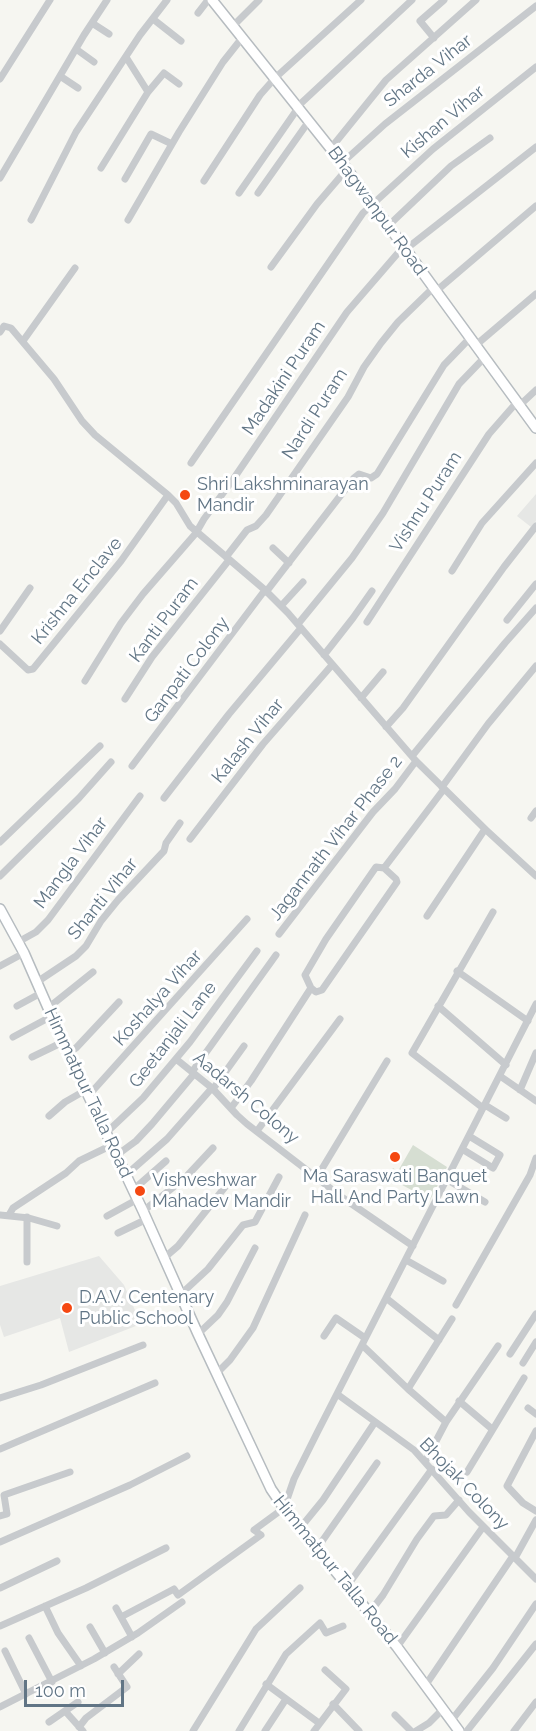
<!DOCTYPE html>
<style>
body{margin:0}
#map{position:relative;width:536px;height:1731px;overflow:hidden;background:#f6f6f1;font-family:Raleway,sans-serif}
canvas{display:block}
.scale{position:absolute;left:24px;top:1680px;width:100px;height:27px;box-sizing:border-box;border:3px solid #617585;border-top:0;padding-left:8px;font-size:18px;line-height:21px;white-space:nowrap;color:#617585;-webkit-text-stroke:4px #fff;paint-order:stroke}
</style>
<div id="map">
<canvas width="536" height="1731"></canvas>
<div class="scale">100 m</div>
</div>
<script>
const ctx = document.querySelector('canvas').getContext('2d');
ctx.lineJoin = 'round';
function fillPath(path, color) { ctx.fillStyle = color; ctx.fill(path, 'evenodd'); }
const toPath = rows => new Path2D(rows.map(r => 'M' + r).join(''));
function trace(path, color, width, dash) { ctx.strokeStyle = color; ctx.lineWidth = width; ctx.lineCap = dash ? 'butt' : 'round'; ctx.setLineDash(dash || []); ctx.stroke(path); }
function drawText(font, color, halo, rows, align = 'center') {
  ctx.font = font + ' Raleway,sans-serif'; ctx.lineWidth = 6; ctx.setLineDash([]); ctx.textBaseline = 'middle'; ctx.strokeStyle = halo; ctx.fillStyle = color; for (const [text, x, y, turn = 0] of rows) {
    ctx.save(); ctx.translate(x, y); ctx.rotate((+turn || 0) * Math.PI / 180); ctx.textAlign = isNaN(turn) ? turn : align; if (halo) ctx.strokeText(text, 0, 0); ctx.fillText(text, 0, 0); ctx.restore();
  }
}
const built = toPath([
 [536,494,536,521,531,527,517,516],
 [99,1256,124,1285,141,1324,69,1352,60,1318,4,1337,0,1325,0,1286]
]);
const green = toPath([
 [413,1145,447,1167,430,1200,391,1179,387,1185,384,1183,393,1168,398,1171]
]);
const street = toPath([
 [198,13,208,0],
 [153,19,181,41],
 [92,23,109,34],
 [233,26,259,0],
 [434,38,420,21,444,0],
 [76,49,94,62],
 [126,57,148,92],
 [60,76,78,88],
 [0,79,50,0],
 [297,107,412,0],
 [331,148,386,80,476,0],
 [342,163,385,124,536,6],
 [101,168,148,92,164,73,179,84],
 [0,178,84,35,107,0],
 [125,179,151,134,172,144],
 [204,181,260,95,275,78,361,0],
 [239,193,298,108],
 [258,193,309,121],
 [31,220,76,132,140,35,167,0],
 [128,220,179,132,223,62,242,38],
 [388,226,451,166,490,138],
 [406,249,536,147],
 [271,267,317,204,347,169],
 [435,292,536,206],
 [0,332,4,326,11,328,54,379,82,421,95,435,168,495,176,503,190,526,265,590,288,613,416,761,485,829,536,876],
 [23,341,75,268],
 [476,345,536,294],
 [520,405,536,390],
 [191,463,363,213,433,149,536,67],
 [273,548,289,563],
 [226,557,247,530,256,526,266,515,348,397,364,367,381,343,398,322,433,288],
 [452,571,482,523,536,463],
 [266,592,354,478,359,474,371,478,377,474,444,365,470,338],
 [281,606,303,582],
 [507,620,536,584],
 [367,622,489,434,517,402],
 [298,624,352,558,383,513,459,384,485,357],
 [0,631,30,588],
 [0,644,28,670,33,669,121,561,168,495],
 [324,655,353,618,372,591],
 [85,681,121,623,143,594,196,533,204,519,232,481,347,312,404,246],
 [361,698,383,672],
 [125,699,152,657,229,560],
 [386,727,403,708,504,567,536,526],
 [412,756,505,643,536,608],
 [132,766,265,590],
 [442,787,488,724,536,666],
 [164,798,229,714,301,628],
 [531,818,536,811],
 [190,839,263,744,332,665],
 [0,842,100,746],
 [0,876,79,798,111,762],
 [427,916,485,829],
 [279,934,373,812,395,789,416,761],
 [18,942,36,932,48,920,140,796],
 [0,966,24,953],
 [457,971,528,1021],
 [37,982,76,956,86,946,101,921,118,900,164,851,166,843,180,823],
 [311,988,316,992,322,990,397,882,396,879,384,868],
 [17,1006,41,993],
 [438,1006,506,1065],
 [48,1008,93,972],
 [13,1037,52,1016],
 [68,1053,76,1048,119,1002],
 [32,1057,63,1042],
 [176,1059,212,1088,237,1115,247,1124,343,1198,413,1246],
 [192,1072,276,955],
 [500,1076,536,1101],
 [213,1089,244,1046],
 [520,1090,536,1053],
 [89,1095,247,919],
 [485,1105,506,1118],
 [231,1108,251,1081,311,988,305,975,326,939,376,867,384,868,444,789],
 [483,1108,412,1053,493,912],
 [49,1116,65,1102,86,1090],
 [257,1131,340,1019],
 [106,1133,143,1098,190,1042,257,951],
 [462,1149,493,1168,500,1155,469,1136],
 [117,1155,136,1141,152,1124,194,1074],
 [126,1175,167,1139,212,1088],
 [317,1177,387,1061],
 [446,1179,485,1202],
 [133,1190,166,1161],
 [143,1211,185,1178,213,1148],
 [0,1215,29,1218,57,1226],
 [9,1215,13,1208,66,1173,79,1161,112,1145],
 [107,1216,138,1199],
 [118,1233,147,1219],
 [164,1258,178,1246,233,1177],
 [406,1260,443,1281],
 [27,1262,27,1217],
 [180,1295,208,1269,243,1225,255,1222,279,1177],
 [386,1298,439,1340],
 [456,1305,530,1175,536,1158],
 [198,1334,218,1315,227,1302,255,1248],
 [324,1336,336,1318,365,1338],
 [362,1345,408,1389,446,1422],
 [510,1354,536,1314],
 [523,1363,536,1342],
 [217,1373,230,1360,253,1328,305,1215],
 [408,1389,452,1319],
 [337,1394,414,1450,469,1512,536,1579],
 [0,1398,41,1385,143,1345],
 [459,1401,492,1429],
 [528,1408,536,1414],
 [536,1431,507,1486,523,1503,536,1511],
 [0,1449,155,1383],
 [425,1462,446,1422,498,1346],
 [467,1472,524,1378],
 [0,1516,7,1514,4,1495,70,1472],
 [301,1527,323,1500,375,1422],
 [0,1542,130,1485,187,1456],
 [318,1547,377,1463],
 [515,1558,536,1520],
 [348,1585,432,1469],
 [0,1588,57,1561],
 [45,1606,58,1633,81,1666],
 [116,1608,132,1637],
 [370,1612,383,1595,417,1539,434,1516,446,1515,459,1500],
 [121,1617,174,1589,178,1595,261,1535,254,1530,284,1508,294,1479,317,1433,536,1004],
 [0,1626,86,1588,166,1548],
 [90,1627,105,1653],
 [29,1638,52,1682],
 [397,1647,483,1527],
 [5,1651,26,1694],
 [118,1674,139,1654],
 [266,1684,319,1723],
 [425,1686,513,1556],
 [333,1704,359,1731],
 [0,1707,94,1659,138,1633,182,1602],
 [65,1711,83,1731],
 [395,1715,411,1731],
 [451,1721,493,1668,536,1604],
 [49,1722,78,1702],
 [79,1727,86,1718,127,1687,114,1667],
 [193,1731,256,1629,300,1588],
 [239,1731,286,1654,320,1623,326,1633,343,1626],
 [265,1731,286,1699],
 [314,1731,346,1689,325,1670],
 [416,1731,429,1723,442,1710],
 [467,1731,536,1644],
 [514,1731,536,1702]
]);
const secondary = toPath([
 [212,0,347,169,536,428],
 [0,909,24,953,63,1042,143,1211,198,1334,271,1489,284,1508,397,1647,459,1731]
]);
const markers = [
 [185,495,6,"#f54812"],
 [395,1157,6,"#f54812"],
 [140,1191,6,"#f54812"],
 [67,1308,6,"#f54812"]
];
const streetNames = [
 ["Sharda Vihar",428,71,-38],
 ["Kishan Vihar",443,122,-40],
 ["Bhagwanpur Road",377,211,54],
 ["Madakini Puram",284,378,-56],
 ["Nardi Puram",315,414,-57],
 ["Vishnu Puram",426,502,-57],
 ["Krishna Enclave",77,591,-51],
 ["Kanti Puram",164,620,-53],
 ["Ganpati Colony",187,670,-53],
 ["Kalash Vihar",248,741,-51],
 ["Jagannath Vihar Phase 2",336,838,-52],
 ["Mangla Vihar",71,863,-53],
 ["Shanti Vihar",103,899,-51],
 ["Koshalya Vihar",158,998,-48],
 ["Geetanjali Lane",173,1035,-52],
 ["Himmatpur Talla Road",88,1093,65],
 ["Aadarsh Colony",246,1098,40],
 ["Bhojak Colony",464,1484,46],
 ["Himmatpur Talla Road",335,1570,51]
];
const poiNames = [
 ["Shri Lakshminarayan",197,485],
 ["Mandir",197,506],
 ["Ma Saraswati Banquet",395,1177,"center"],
 ["Hall And Party Lawn",395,1198,"center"],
 ["Vishveshwar",152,1181],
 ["Mahadev Mandir",152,1202],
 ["D.A.V. Centenary",79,1298],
 ["Public School",79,1319]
];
fillPath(built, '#e6e7e5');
fillPath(green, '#d6ded2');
trace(secondary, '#b6bcc0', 12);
trace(street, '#c7cacd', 7);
trace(secondary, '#fff', 9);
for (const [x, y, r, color] of markers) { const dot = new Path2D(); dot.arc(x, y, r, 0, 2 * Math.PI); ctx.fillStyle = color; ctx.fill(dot); trace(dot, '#fff', 2); }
drawText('18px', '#617585', '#fff', streetNames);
drawText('18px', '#617585', '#fff', poiNames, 'left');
</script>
